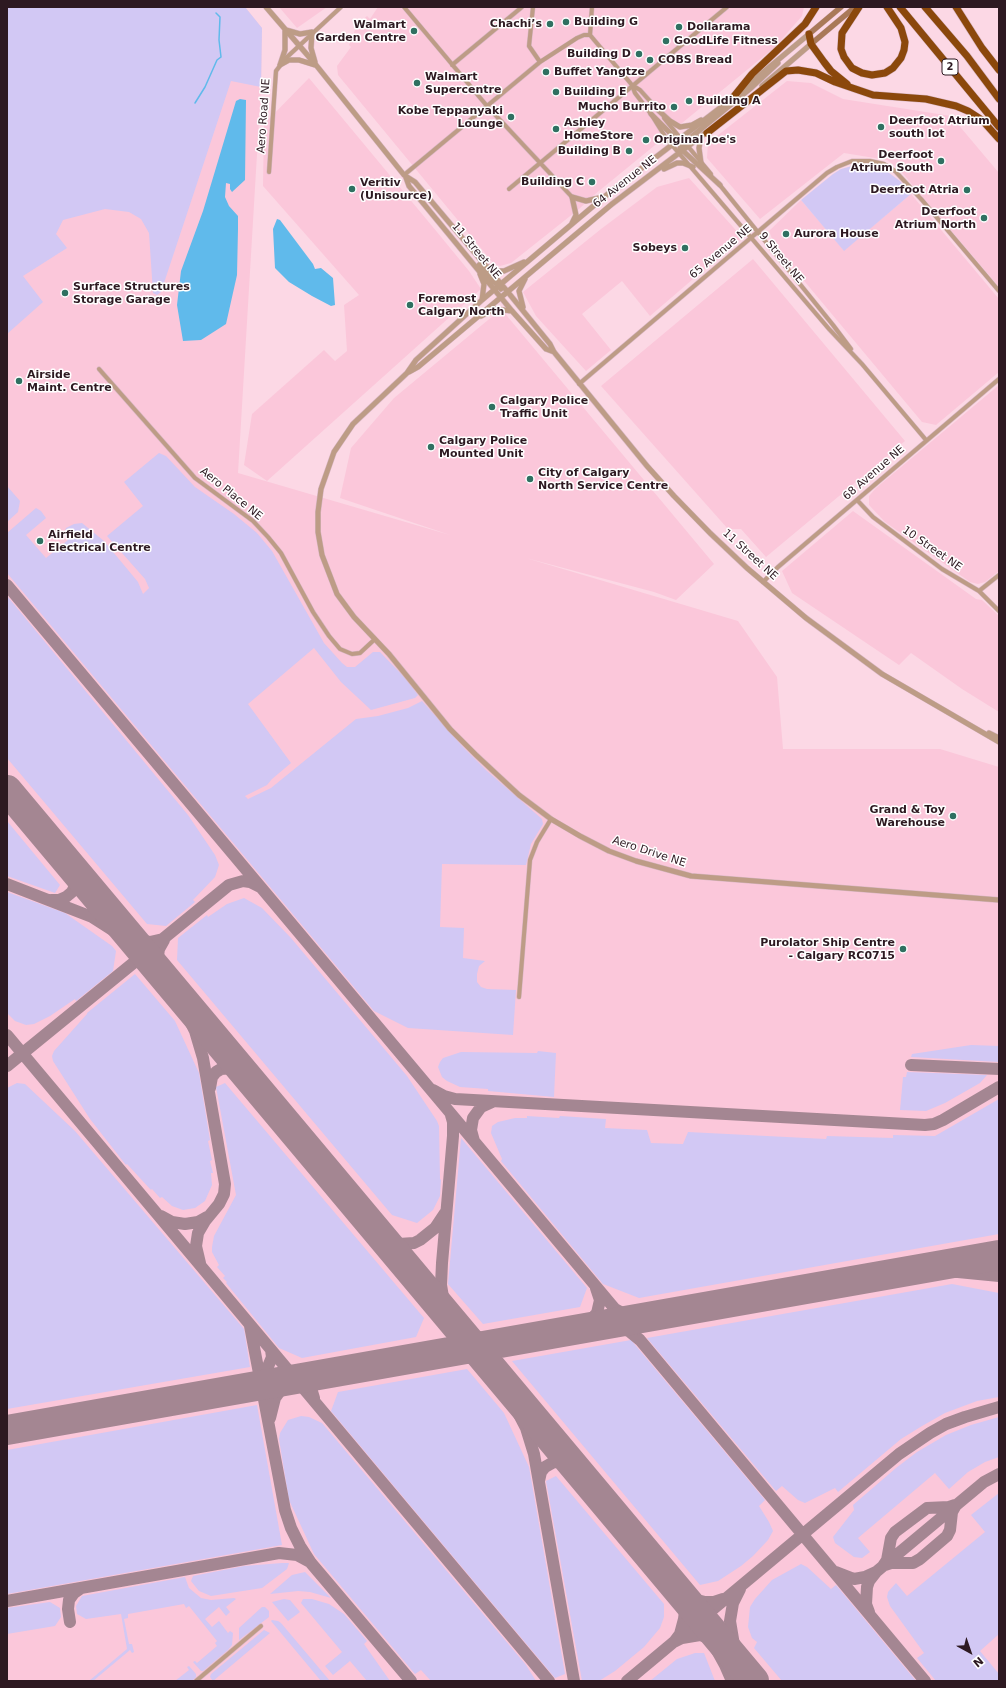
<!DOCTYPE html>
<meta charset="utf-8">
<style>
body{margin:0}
#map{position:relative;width:1006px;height:1688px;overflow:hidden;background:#fcd8e5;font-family:"DejaVu Sans",sans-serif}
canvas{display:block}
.frame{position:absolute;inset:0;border:8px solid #2d1921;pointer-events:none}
.north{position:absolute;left:950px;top:1632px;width:40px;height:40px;-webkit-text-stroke:3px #fff;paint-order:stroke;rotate:140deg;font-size:11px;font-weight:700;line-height:16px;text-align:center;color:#2d1921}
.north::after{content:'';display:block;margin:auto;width:14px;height:18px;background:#2d1921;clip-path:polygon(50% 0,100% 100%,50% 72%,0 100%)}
</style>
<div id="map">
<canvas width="1006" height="1688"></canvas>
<div class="frame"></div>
<div class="north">N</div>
</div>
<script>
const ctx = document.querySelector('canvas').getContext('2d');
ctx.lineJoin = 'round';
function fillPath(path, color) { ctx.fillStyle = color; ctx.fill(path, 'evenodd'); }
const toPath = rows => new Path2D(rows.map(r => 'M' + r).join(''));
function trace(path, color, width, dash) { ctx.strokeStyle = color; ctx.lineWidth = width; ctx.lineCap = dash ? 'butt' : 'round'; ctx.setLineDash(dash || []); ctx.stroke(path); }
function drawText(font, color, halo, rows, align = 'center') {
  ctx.font = font + ' "DejaVu Sans",sans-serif'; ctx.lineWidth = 3; ctx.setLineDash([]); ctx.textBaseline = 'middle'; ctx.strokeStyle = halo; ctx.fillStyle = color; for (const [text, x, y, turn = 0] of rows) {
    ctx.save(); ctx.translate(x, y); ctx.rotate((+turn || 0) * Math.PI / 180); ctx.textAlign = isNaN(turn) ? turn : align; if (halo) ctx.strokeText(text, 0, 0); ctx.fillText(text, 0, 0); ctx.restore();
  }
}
const built = toPath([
 [7,7,245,7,262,28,261,87,238,473,450,535,340,498,351,448,394,398,488,320,502,310,714,564,676,600,654,592,526,558,738,621,777,677,783,749,940,749,999,767,999,1681,7,1681],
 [279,7,327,7,297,28],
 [378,7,804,7,802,16,775,47,594,195,579,209,511,263,500,266,494,264,338,75,337,66,351,47,349,45,357,25,367,16,370,19],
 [309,78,437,232,469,271,481,289,267,481,244,465,252,414,324,350,335,361,347,351,344,305,359,295,263,186,264,124],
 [787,81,811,83,843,99,951,116,999,173,999,287,899,169,887,160,844,153,760,219,707,158,708,143],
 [689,178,742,237,650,316,622,281,582,314,611,350,586,371,536,316,523,292,601,229,657,187],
 [911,194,999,299,999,372,936,425,922,422,775,246,769,231,801,200,844,250],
 [753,259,905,441,766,557,741,529,728,529,601,386],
 [999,385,999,571,985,582,978,584,970,582,885,522,869,505,869,496,876,488],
 [853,511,976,599,982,600,999,616,999,712,962,689,911,653,899,665,792,593,782,571]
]);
const green = toPath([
 [7,7,245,7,262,28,261,87,231,81,161,292,157,295,153,293,149,233,141,219,129,212,105,209,63,220,56,234,67,248,23,276,43,302,7,334],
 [859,164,876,166,885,170,900,181,911,194,844,251,801,200,833,174,841,169],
 [159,453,166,456,195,487,234,514,257,533,272,551,324,643,342,663,347,667,355,667,373,652,380,652,405,678,418,695,415,698,371,710,341,682,314,648,248,704,291,763,272,779,267,785,245,796,248,799,271,788,356,719,378,716,408,708,422,701,463,747,487,771,542,819,543,824,531,844,526,865,442,864,440,927,464,928,463,958,485,961,479,966,477,974,477,982,481,987,487,989,516,990,513,1035,408,1028,374,1011,7,573,7,533,36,508,41,511,46,518,26,535,46,558,68,540,64,534,66,528,74,524,82,523,104,541,138,582,143,594,149,588,145,579,107,536,143,506,124,482],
 [7,486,20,501,18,512,7,522],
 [7,596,188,815,215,855,219,865,215,877,193,900,195,902,166,926,147,924,7,758],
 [7,821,60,885,55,893,7,876],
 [7,892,65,913,112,946,116,951,113,971,76,1001,75,999,50,1016,34,1024,26,1025,15,1021,7,1013],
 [244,898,262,908,291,938,407,1076,437,1121,439,1126,440,1179,441,1180,440,1196,433,1210,417,1223,392,1215,177,960,178,938,207,915,208,917,227,904],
 [135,974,175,1021,199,1073,210,1140,208,1141,212,1160,210,1161,213,1173,211,1173,212,1185,205,1201,195,1208,183,1210,172,1206,162,1197,160,1198,152,1189,151,1190,127,1164,126,1165,90,1119,53,1061,52,1056,54,1051,87,1014,87,1013],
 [971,1045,999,1046,999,1062,911,1057,912,1054],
 [538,1051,556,1053,554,1097,488,1091,488,1089,460,1087,447,1081,442,1077,438,1067,440,1062,443,1058,461,1052,537,1053],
 [907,1072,987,1075,980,1083,945,1103,926,1111,900,1110,903,1077,906,1077],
 [17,1083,25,1084,75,1131,244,1329,250,1367,7,1409,7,1088],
 [225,1083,424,1318,416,1337,302,1358,279,1348,226,1283,227,1282,223,1278,225,1276,217,1267,219,1265,212,1252,212,1247,214,1236,236,1195,216,1087],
 [999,1099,999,1234,639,1298,603,1284,501,1161,502,1159,491,1133,492,1126,498,1122,515,1118,527,1118,527,1116,559,1118,560,1116,606,1119,605,1128,647,1130,651,1143,683,1144,688,1132,826,1139,827,1136,893,1138,893,1135,935,1136],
 [461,1138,587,1288,580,1307,483,1324,448,1284],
 [952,1284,999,1293,999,1397,977,1401,945,1413,922,1426,901,1439,838,1492,835,1488,805,1503,798,1500,782,1486,776,1491,647,1338],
 [631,1340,765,1500,759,1506,769,1522,773,1531,768,1540,753,1556,741,1566,718,1581,700,1585,512,1361],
 [467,1369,504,1413,529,1467,565,1674,555,1678,331,1411,338,1392],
 [257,1405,282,1545,7,1594,7,1450],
 [301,1416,309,1417,322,1423,526,1665,536,1681,431,1681,421,1670,415,1674,314,1554,289,1500,279,1439,280,1433,288,1420],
 [999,1417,999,1457,985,1462,968,1472,949,1489,935,1473,858,1538,870,1552,862,1558,854,1557,835,1543,833,1537,854,1510,853,1505,896,1468,917,1452,946,1435,971,1425],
 [556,1476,664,1604,664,1617,660,1628,644,1647,615,1671,599,1681,582,1681,546,1481],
 [999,1493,999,1634,980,1651,999,1674,999,1681,936,1681,917,1658,924,1653,890,1606,887,1597,888,1592,896,1583,907,1596,985,1532,971,1515],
 [282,1563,289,1563,287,1569,262,1588,211,1596,199,1591,191,1581,193,1576,244,1566],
 [801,1564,807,1567,831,1589,836,1585,916,1681,782,1681,754,1648,757,1642,752,1638,748,1627,750,1607,755,1599,772,1580],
 [305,1572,331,1598,310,1592,298,1591,270,1594,292,1575],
 [185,1577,189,1588,201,1598,211,1600,234,1598,236,1599,226,1607,230,1612,226,1616,219,1607,205,1619,212,1627,219,1621,228,1633,230,1631,233,1633,232,1645,228,1650,203,1671,201,1671,193,1662,195,1661,197,1663,217,1646,215,1643,217,1641,189,1606,186,1608,184,1604,128,1614,128,1618,124,1619,129,1644,132,1644,134,1652,132,1653,130,1650,93,1681,89,1681,127,1649,121,1614,86,1619,77,1614,76,1606,82,1596],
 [284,1599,290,1600,300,1612,288,1621,272,1602],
 [303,1599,312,1599,329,1604,344,1614,367,1641,364,1644,390,1681,367,1681,350,1661,333,1675,325,1666,342,1652,301,1603],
 [50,1602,60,1608,61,1617,55,1626,7,1634,7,1608],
 [262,1607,265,1607,269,1611,269,1617,239,1640,239,1628],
 [272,1620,278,1621,281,1623,330,1681,321,1681,271,1621],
 [264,1630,270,1633,213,1681,210,1677,211,1674],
 [695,1653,704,1653,715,1681,650,1681,677,1659],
 [189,1666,196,1674,196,1677,192,1681,175,1681,189,1670,187,1667]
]);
const water = toPath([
 [240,99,246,100,245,180,232,192,230,189,230,184,226,183,225,197,229,206,238,216,238,229,237,275,226,324,201,340,183,341,177,305,181,271,203,211,236,101],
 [277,219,280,220,313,264,315,269,321,268,333,278,335,305,331,306,312,296,289,282,275,268,273,229]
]);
const stream = toPath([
 [195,103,205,87,217,60,221,57,219,40,220,17,216,13]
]);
const taxiway = toPath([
 [7,585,615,1309,628,1316,657,1315],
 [7,884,92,917,128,940,152,962],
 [51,900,59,900,66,897,72,892,76,884,75,876,72,867],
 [127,931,135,938,143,941,150,942,163,939],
 [164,977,159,968,158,956,159,949,164,940],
 [175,991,195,1031,203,1058,225,1184,224,1194,219,1204,205,1221,198,1233,196,1246,200,1263],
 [7,1035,549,1681],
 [911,1065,999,1069],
 [7,1066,229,885,243,881,250,882,260,887],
 [210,1088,212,1077,216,1072,221,1069,234,1068,245,1074],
 [433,1090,444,1096,455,1099,925,1125,934,1124,943,1120,999,1087],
 [451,1115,453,1122,453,1136,442,1263,441,1285,444,1303,452,1319],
 [474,1141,471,1130,473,1118,481,1107,492,1102],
 [161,1216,172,1222,185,1224,198,1222,207,1217],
 [383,1237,399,1244,414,1243,420,1240,435,1228,445,1213],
 [909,1271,958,1272,999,1276],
 [250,1326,285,1510,291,1528,300,1546,311,1563,411,1681],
 [587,1328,608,1325,618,1327,629,1331,640,1340,925,1681],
 [571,1330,588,1323,597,1313,600,1300,596,1288],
 [500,1378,526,1428,534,1454,574,1681],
 [241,1388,255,1382,267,1369,272,1357,271,1350],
 [314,1398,310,1385,311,1379,316,1375],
 [270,1418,275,1398,288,1380],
 [7,1436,40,1425,61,1420],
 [539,1481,541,1472,545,1467,552,1463,560,1461,575,1468],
 [885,1565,891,1563,913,1563,920,1559,947,1536,950,1530,952,1512,956,1505],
 [883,1566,887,1560,891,1538,895,1532,927,1508,949,1507,955,1505],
 [836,1572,854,1579,865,1577,876,1572,869,1581,867,1587,866,1604,869,1612],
 [876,1572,984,1482,999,1474],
 [723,1599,714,1602,705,1602,689,1598,680,1593,685,1611,684,1619,680,1634,674,1642,682,1638,700,1635,716,1640,725,1646],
 [7,1601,279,1553,297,1555,310,1562],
 [696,1612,725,1665,732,1681],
 [70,1622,68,1609,69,1600,74,1593,81,1588],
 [627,1681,899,1454,930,1433,946,1424,965,1417,999,1407],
 [740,1681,730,1621,733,1603,740,1589]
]);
const runway = toPath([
 [7,790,754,1681],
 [7,1430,999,1255]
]);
const minor = toPath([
 [404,7,487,106,572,197],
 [533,7,529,46,540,62],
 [590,35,632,85,635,93,651,114,666,138,829,329,862,364,926,440],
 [590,35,592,7],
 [452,65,522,7],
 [632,85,640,90,659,111],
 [664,118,681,139],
 [686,144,711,174],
 [269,172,276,71,286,58,341,7],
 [404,175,540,62,577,38,584,35,590,35],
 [719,184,833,325,851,349],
 [509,189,727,7],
 [99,369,195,478,253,521,268,537,281,553,313,612,329,636,340,649,352,654,360,653,375,639],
 [579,384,827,173,837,167,852,161,870,161,884,164,895,171,922,200,999,291],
 [857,500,873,517,942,569,979,591,999,611],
 [763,582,778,567,999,379],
 [979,591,999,575],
 [519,997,530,860,537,842,551,819],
 [196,1681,261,1626]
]);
const tertiary = toPath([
 [266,7,316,65,404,175,415,182,507,291,550,344,554,352,647,466,674,496,710,533,747,568,806,618,882,674,999,742],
 [286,30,300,34,312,32,311,48,315,62],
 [280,65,289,60,299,60,315,65],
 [280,65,285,50,285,30],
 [762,86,811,44],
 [742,90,809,34],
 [733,98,604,197,482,300,416,360,407,373,353,424,334,452,321,489,318,512,318,532,322,555,337,594,354,617,389,654,450,729,476,755,519,795,551,819,580,836,609,851,636,861,691,876,999,900],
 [658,110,670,121,680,127,692,125,701,120],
 [651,114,680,143],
 [701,137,699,148,701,163],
 [682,150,720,185],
 [680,153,680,148,684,143,751,88,778,63],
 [664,169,677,163,683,163,693,167],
 [405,175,409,186,512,311,546,349,554,352],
 [572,197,586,201,603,197],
 [572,223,576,215,572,197],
 [479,265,501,289],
 [489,267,496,271,504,271,524,262],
 [480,274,484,284,482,300],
 [523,307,519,291,525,279],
 [481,316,494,309,512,311],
 [409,372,418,367,612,204,708,131],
 [989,733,999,738]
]);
const secondary = toPath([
 [809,34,841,7],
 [811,44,855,7]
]);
const motorway = toPath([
 [859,7,842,33,841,49,844,57,852,68,862,73,872,75,885,73,893,68,901,58,904,50,905,42,901,28,887,7],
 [900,7,999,127],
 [925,7,967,56,999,99],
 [956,7,982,48,999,70],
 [809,34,811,44,824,62,831,71,847,84],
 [731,100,752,74,805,24,816,7],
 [707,133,786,71,798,70,816,73,835,82,873,95,926,99,956,106,968,111,982,120,999,139]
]);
const markers = [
 [566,22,4,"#2f7061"],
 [550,24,4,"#2f7061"],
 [679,27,4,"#2f7061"],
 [414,31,4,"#2f7061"],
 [666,41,4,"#2f7061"],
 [639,54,4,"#2f7061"],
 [650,60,4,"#2f7061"],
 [546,72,4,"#2f7061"],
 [417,83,4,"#2f7061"],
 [556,92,4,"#2f7061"],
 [689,101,4,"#2f7061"],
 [674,107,4,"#2f7061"],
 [511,117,4,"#2f7061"],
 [881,127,4,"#2f7061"],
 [556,129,4,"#2f7061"],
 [646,140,4,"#2f7061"],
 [629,151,4,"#2f7061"],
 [941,161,4,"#2f7061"],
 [592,182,4,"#2f7061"],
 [352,189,4,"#2f7061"],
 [967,190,4,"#2f7061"],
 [984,218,4,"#2f7061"],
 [786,234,4,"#2f7061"],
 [685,248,4,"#2f7061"],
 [65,293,4,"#2f7061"],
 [410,305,4,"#2f7061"],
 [19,381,4,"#2f7061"],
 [492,407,4,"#2f7061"],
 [431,447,4,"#2f7061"],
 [530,479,4,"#2f7061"],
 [40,541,4,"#2f7061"],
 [953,816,4,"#2f7061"],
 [903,949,4,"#2f7061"]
];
const shields = [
 [950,67,16]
];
const shieldNames = [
 ["2",950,67]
];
const poiNames = [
 ["Building G",574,22],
 ["Chachi’s",542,24,"right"],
 ["Walmart",406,25,"right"],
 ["Garden Centre",406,38,"right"],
 ["Dollarama",687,27],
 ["GoodLife Fitness",674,41],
 ["Building D",631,54,"right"],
 ["COBS Bread",658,60],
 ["Buffet Yangtze",554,72],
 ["Walmart",425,77],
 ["Supercentre",425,90],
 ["Building E",564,92],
 ["Building A",697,101],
 ["Mucho Burrito",666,107,"right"],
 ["Kobe Teppanyaki",503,111,"right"],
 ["Lounge",503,124,"right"],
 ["Deerfoot Atrium",889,121],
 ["south lot",889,134],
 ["Ashley",564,123],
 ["HomeStore",564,136],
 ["Original Joe's",654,140],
 ["Building B",621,151,"right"],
 ["Deerfoot",933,155,"right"],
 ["Atrium South",933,168,"right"],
 ["Building C",584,182,"right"],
 ["Veritiv",360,183],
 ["(Unisource)",360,196],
 ["Deerfoot Atria",959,190,"right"],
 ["Deerfoot",976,212,"right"],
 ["Atrium North",976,225,"right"],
 ["Aurora House",794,234],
 ["Sobeys",677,248,"right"],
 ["Surface Structures",73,287],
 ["Storage Garage",73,300],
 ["Foremost",418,299],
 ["Calgary North",418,312],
 ["Airside",27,375],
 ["Maint. Centre",27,388],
 ["Calgary Police",500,401],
 ["Traffic Unit",500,414],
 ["Calgary Police",439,441],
 ["Mounted Unit",439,454],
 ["City of Calgary",538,473],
 ["North Service Centre",538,486],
 ["Airfield",48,535],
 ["Electrical Centre",48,548],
 ["Grand & Toy",945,810,"right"],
 ["Warehouse",945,823,"right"],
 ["Purolator Ship Centre",895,943,"right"],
 ["- Calgary RC0715",895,956,"right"]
];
const streetNames = [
 ["Aero Road NE",264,116,-86],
 ["64 Avenue NE",625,182,-38],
 ["11 Street NE",476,251,50],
 ["65 Avenue NE",721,252,-40],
 ["9 Street NE",781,258,50],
 ["68 Avenue NE",874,473,-41],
 ["Aero Place NE",231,494,39],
 ["10 Street NE",932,549,35],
 ["11 Street NE",750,555,42],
 ["Aero Drive NE",649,852,18]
];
fillPath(built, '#fbc7da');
fillPath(green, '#d2c8f4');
fillPath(water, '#60baeb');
trace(stream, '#60baeb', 1.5);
trace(taxiway, '#a48692', 12);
trace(runway, '#a48692', 30);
trace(minor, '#d7b6c2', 5);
trace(tertiary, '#d7b6c2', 6);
trace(secondary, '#d7b6c2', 6);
trace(motorway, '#d7b6c2', 8);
trace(minor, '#bd9c86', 4);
trace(tertiary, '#bd9c86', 5);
trace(secondary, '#a97958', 5.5);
trace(motorway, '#8b480c', 7);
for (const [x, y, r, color] of markers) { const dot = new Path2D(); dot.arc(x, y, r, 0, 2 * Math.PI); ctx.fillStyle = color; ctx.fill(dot); trace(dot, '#fff', 1.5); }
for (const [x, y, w] of shields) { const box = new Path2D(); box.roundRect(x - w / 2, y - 8, w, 16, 3); ctx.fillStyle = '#fff'; ctx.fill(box); trace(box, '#2d1921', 1); }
drawText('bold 10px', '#2d1921', null, shieldNames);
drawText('bold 11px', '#2d1921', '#fff', poiNames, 'left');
drawText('11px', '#2d1921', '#fff', streetNames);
</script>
